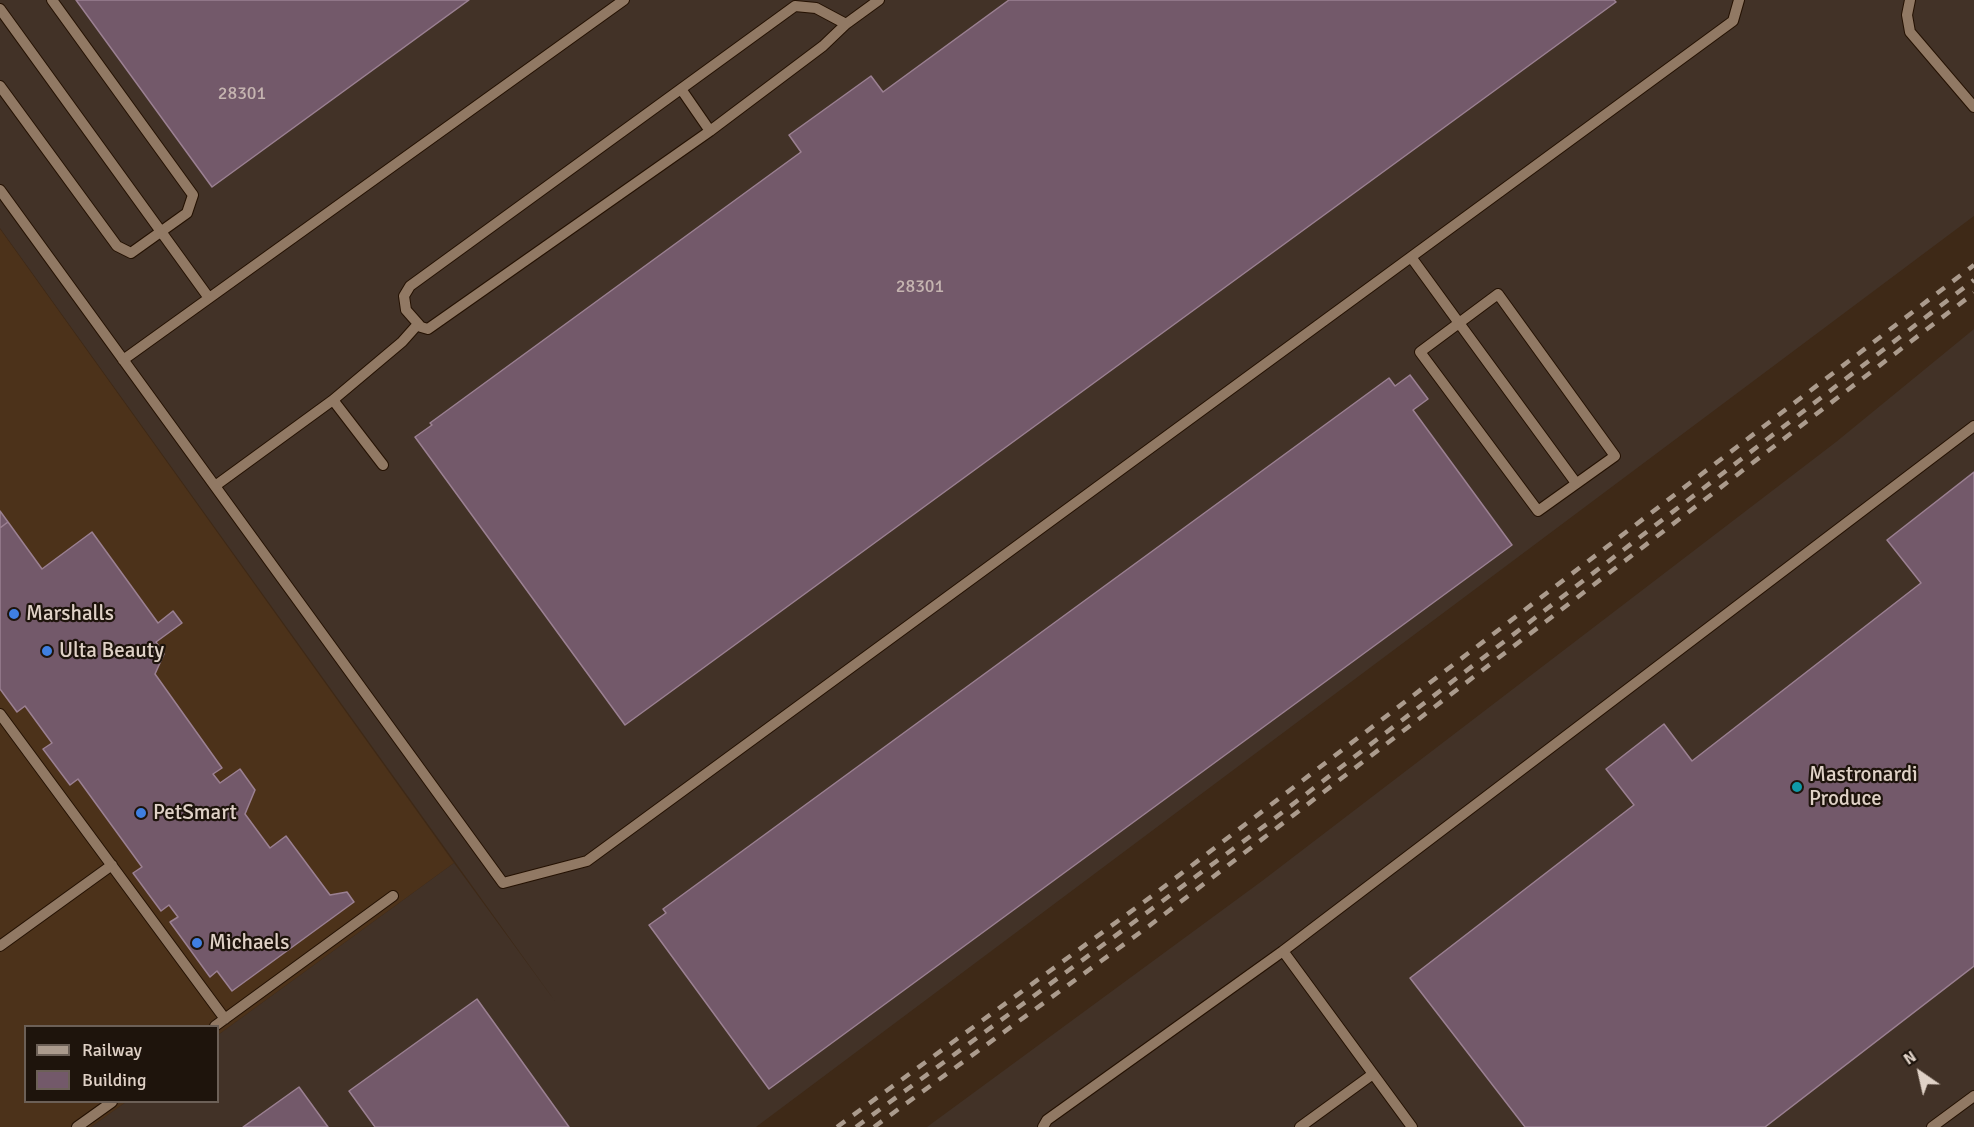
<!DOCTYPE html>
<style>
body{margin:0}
#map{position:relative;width:1974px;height:1127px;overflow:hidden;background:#3e2917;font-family:Signika,sans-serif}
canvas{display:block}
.legend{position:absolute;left:24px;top:1025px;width:195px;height:78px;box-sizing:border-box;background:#1e140c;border:2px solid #6c6057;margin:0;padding:8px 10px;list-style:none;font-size:18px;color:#e0d2c7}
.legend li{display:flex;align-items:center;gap:12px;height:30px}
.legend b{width:30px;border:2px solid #6c6057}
.north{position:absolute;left:1890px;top:1043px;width:60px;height:60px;-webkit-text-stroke:4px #1e140c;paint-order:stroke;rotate:326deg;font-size:16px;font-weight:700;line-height:24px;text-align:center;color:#e0d2c7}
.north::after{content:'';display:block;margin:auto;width:21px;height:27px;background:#e0d2c7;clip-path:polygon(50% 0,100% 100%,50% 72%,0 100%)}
</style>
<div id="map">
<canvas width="1974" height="1127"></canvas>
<ul class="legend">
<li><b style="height:8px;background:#ab9b8d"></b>Railway</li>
<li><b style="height:16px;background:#73596a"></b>Building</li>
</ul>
<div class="north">N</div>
</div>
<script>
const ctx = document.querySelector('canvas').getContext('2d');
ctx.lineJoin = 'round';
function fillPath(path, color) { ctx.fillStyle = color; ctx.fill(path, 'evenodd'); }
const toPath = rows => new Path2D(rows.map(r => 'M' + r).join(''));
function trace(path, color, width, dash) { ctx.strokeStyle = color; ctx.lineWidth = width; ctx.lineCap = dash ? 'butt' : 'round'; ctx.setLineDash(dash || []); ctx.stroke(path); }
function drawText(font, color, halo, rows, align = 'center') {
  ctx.font = font + ' Signika,sans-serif'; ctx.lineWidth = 4.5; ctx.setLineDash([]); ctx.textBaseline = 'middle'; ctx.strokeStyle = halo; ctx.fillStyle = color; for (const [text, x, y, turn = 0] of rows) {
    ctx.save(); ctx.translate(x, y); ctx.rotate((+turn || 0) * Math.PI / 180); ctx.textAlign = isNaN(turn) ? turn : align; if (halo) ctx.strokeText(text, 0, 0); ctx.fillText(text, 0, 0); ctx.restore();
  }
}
const built = toPath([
 [0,229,454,863,218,1035,218,1026,26,1026,26,1102,126,1102,91,1127,0,1127]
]);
const industrial = toPath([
 [0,0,1974,0,1974,216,756,1127,91,1127,126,1102,218,1102,218,1035,454,863,557,1004,0,228],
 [1974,329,1974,1127,927,1127,1262,881,1836,442]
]);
const building = toPath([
 [76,0,469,0,212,187,76,0],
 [1009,0,1614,0,1616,2,625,725,415,437,432,425,430,423,801,152,789,135,871,76,883,92,1009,0],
 [1410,375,1428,399,1413,410,1512,545,769,1089,649,925,666,913,663,909,1389,378,1395,386,1410,375],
 [1974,472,1974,966,1765,1127,1525,1127,1410,978,1634,805,1606,769,1664,724,1692,761,1921,583,1887,540,1974,472],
 [0,511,8,522,0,528,0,511],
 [8,522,42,569,92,532,158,623,173,611,182,623,156,642,164,654,155,674,222,768,213,774,220,783,240,769,255,790,245,814,270,848,286,836,330,895,347,892,354,902,232,991,217,971,210,977,170,922,178,917,169,905,161,911,133,873,142,867,78,779,70,785,43,749,52,743,25,706,17,712,0,689,0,528,8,522],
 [477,999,569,1127,375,1127,349,1091,477,999],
 [299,1087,328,1127,243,1127,299,1087]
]);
const lane = toPath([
 [1910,0,1907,15,1910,32,1974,107],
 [0,9,209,298],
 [846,24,816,8,795,6,410,286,404,296,406,310,421,327,428,329,710,131,823,46,846,24,879,0],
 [0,86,117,246,131,253,187,213,193,195,52,0],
 [681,89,710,131],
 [0,190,503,883,587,861,1733,21,1739,0],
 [1411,257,1459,323,1498,294,1615,456,1538,511,1420,352,1459,323,1576,483],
 [123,360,624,0],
 [333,400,383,465],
 [215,486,333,400,402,342,418,324],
 [0,714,225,1019],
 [0,946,112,865],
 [215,1026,393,896],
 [77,1127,112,1102],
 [1043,1127,1047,1120,1283,951],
 [1300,1127,1373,1074],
 [1412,1127,1283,951,1974,426],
 [1932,1127,1974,1096]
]);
const rail = toPath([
 [837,1127,1152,896,1974,265],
 [856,1127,1271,821,1974,280],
 [874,1127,1149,926,1974,293]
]);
const markers = [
 [14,614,6,"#3f7fe0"],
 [47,651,6,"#3f7fe0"],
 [1797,787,6,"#0f9aa8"],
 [141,813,6,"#3f7fe0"],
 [197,943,6,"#3f7fe0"]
];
const numberNames = [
 ["28301",242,94],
 ["28301",920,287]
];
const poiNames = [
 ["Marshalls",26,614],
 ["Ulta Beauty",59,651],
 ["Mastronardi",1809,775],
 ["Produce",1809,799],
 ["PetSmart",153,813],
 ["Michaels",209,943]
];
fillPath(built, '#4c321a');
fillPath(industrial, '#423227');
fillPath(building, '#73596a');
trace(building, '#9b8092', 1.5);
trace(lane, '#241102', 12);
trace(lane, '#917964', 10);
trace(rail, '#ab9b8d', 4.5, [10, 10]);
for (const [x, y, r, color] of markers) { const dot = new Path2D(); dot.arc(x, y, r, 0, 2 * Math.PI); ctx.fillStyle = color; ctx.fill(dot); trace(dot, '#1e140c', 2); }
drawText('18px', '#c5b4b0', null, numberNames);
drawText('21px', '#e0d2c7', '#1e140c', poiNames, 'left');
</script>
